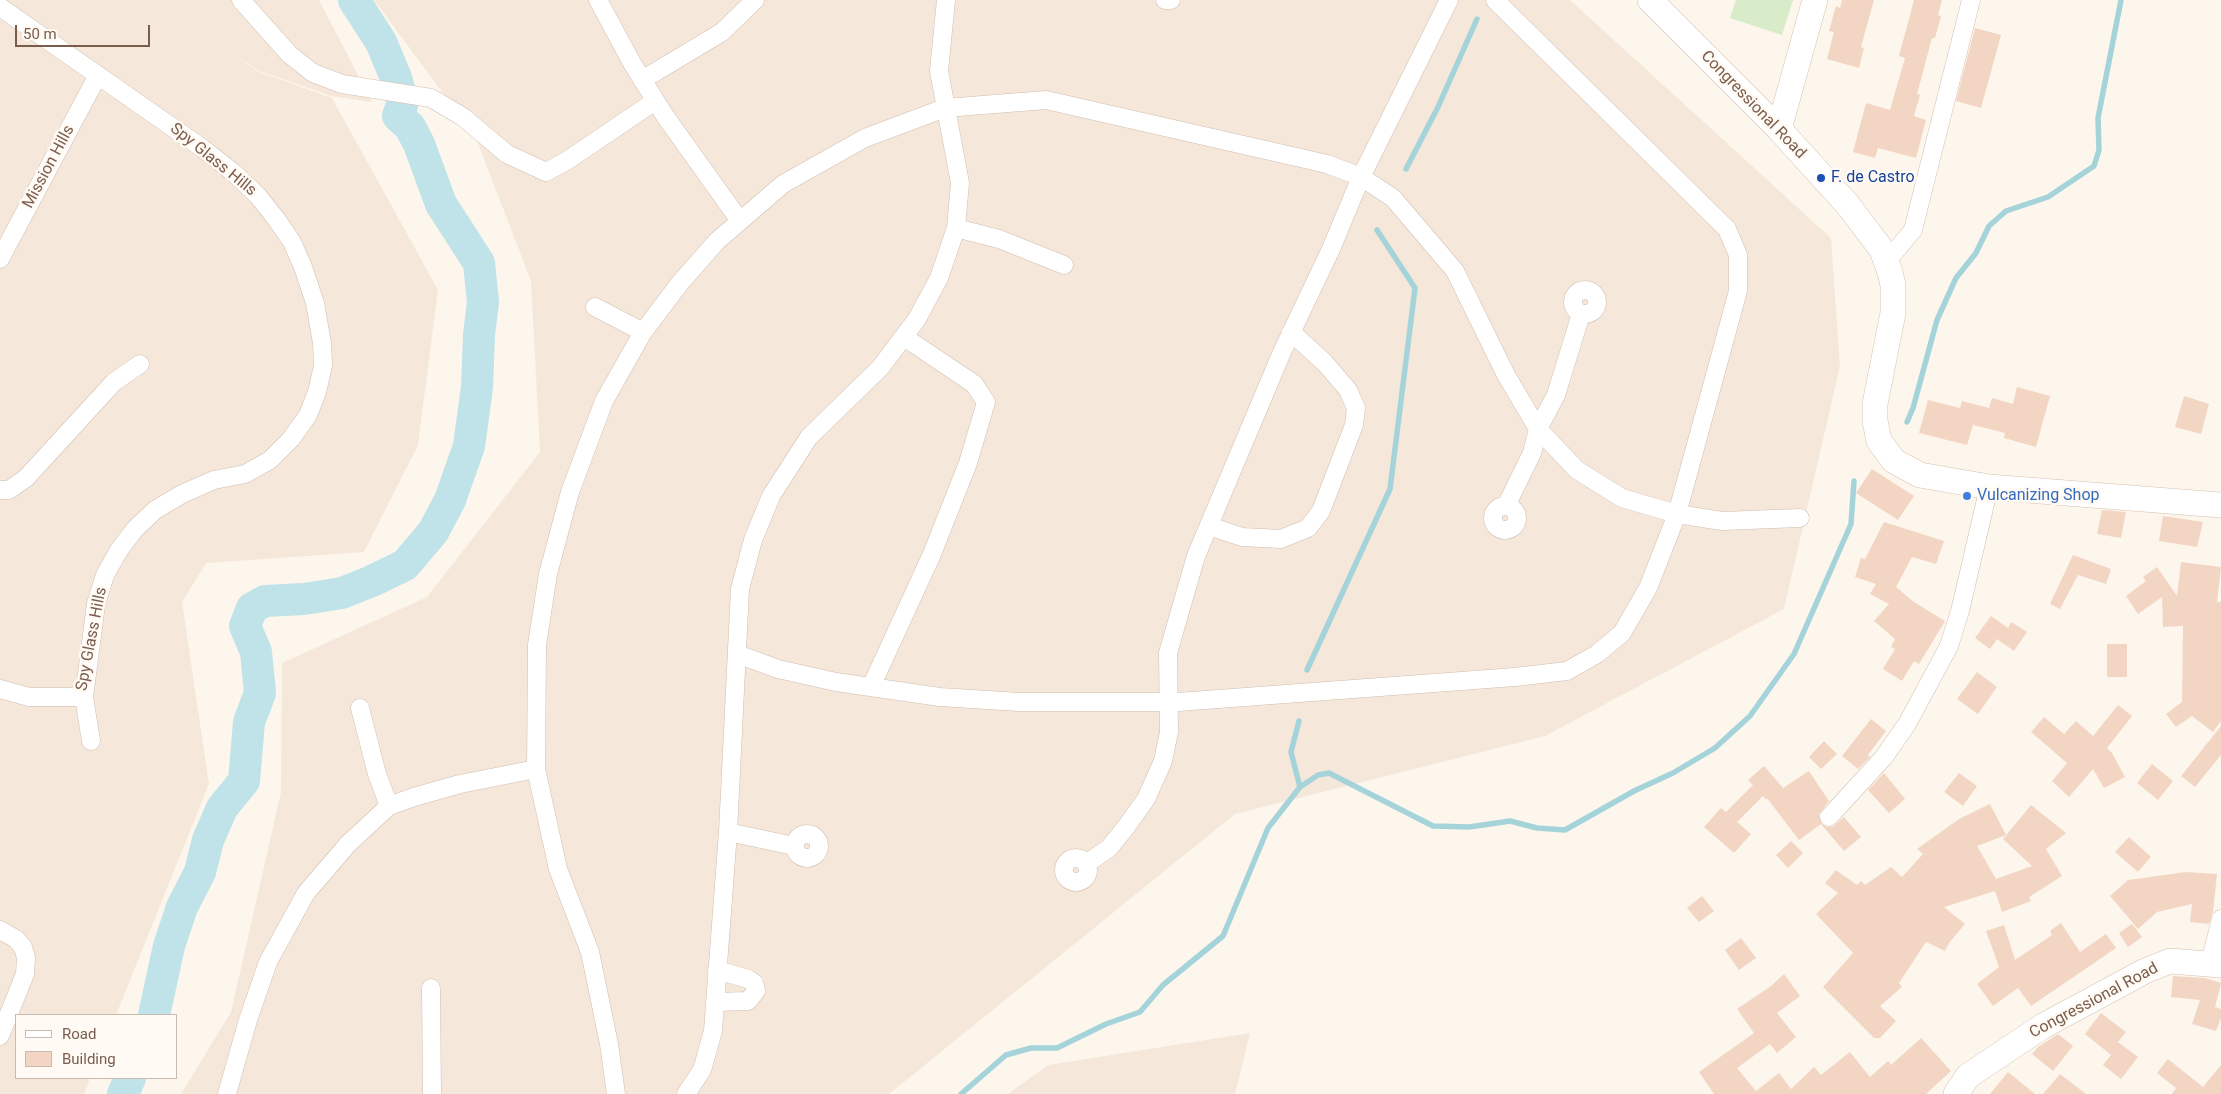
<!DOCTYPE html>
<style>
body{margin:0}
#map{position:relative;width:2221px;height:1094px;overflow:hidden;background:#fdf6ec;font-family:Roboto,sans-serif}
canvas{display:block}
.legend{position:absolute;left:15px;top:1014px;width:162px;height:65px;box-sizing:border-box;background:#fffaf3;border:1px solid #cabbb1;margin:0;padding:6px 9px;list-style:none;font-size:15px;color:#7a5c4d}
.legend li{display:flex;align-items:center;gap:10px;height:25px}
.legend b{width:25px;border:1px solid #cabbb1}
.scale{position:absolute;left:15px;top:25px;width:135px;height:22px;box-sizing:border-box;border:2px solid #7a5c4d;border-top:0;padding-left:6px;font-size:15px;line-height:18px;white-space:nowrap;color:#7a5c4d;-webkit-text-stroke:4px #fffaf3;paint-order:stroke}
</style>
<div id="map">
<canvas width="2221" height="1094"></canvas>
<ul class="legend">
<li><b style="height:6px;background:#fff"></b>Road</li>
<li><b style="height:14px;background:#f3d5c3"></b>Building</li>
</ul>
<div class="scale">50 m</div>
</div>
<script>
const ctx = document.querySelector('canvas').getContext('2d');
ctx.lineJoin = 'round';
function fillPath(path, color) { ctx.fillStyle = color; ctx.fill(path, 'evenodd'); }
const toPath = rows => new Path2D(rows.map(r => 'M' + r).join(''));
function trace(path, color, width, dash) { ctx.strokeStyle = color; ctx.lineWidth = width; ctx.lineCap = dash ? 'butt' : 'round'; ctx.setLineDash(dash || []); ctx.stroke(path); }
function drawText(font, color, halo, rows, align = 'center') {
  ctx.font = font + ' Roboto,sans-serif'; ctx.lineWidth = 5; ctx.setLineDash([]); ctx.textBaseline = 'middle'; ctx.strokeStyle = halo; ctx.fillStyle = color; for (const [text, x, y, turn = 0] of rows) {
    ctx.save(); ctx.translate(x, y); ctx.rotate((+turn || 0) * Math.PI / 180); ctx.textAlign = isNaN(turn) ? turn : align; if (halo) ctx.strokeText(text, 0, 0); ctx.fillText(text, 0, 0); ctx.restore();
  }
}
const residential = toPath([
 [0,0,319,0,372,102,331,96,257,70,216,42,257,71,332,98,438,290,418,445,364,552,206,563,182,602,209,784,116,1015,16,1015,16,1078,90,1078,84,1094,0,1094],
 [374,0,1570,0,1831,238,1840,366,1784,609,1545,736,1235,814,889,1094,181,1094,231,1012,281,792,282,663,427,597,540,452,531,281,476,138],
 [1250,1033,1235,1094,1008,1094,1048,1065]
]);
const green = toPath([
 [1736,0,1793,0,1782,35,1730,18]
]);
const stream = toPath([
 [1406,169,1438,107,1477,19],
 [1907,422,1913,408,1937,320,1956,278,1976,253,1989,226,2006,211,2048,197,2094,166,2099,150,2098,118,2121,0],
 [1307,670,1390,489,1415,288,1377,230],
 [1299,721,1291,752,1300,787],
 [961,1094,1006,1055,1031,1048,1057,1048,1106,1024,1140,1012,1163,985,1223,936,1268,828,1300,787,1318,775,1329,773,1433,826,1469,827,1510,821,1537,828,1565,830,1634,791,1673,773,1715,748,1750,716,1794,654,1851,524,1854,481]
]);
const river = toPath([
 [154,1015,169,946,182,907,200,872,208,840,222,808,244,781,249,722,260,693,256,652,245,626,252,608,265,601,304,599,342,593,372,581,405,565,433,532,450,500,469,446,477,387,479,335,483,302,479,263,441,204,419,144,410,127,398,116,403,102,396,78,381,42,354,0],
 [123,1094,130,1078]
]);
const building = toPath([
 [1842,0,1874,0,1861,47,1864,48,1859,68,1827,59,1834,32,1829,31,1836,6,1840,8],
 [1914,0,1942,0,1938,15,1941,16,1935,38,1932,38,1917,94,1920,95,1914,116,1926,120,1916,158,1878,148,1875,158,1853,152,1866,103,1890,110,1905,58,1899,56],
 [1975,28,2001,35,1981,108,1956,101],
 [2017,387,2050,396,2036,447,2004,438,2005,433,1973,425,1967,445,1919,433,1928,400,1960,408,1962,401,1989,408,1992,398,2013,404],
 [2184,396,2209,404,2201,434,2175,427],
 [1872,469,1914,496,1898,520,1856,493],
 [2102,510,2126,512,2121,538,2097,534],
 [2163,516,2203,522,2197,547,2159,541],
 [1884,522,1944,541,1936,564,1912,557,1896,587,1914,602,1945,621,1919,664,1914,661,1902,681,1883,669,1895,649,1891,647,1895,639,1874,621,1889,604,1870,594,1876,584,1855,577,1861,558,1865,559],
 [2073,555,2111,569,2106,584,2078,575,2060,609,2050,604],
 [2181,562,2221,567,2217,602,2221,602,2221,721,2213,732,2192,716,2176,727,2166,714,2182,702,2183,626,2163,627,2162,597,2138,614,2126,596,2146,581,2143,577,2157,567,2177,596],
 [1991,616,2008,628,2011,622,2027,632,2014,651,1997,639,1990,649,1975,638],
 [2107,644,2127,644,2127,677,2107,677],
 [1977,672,1997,687,1978,714,1957,699],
 [2118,705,2132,716,2107,748,2112,753,2125,777,2104,788,2093,769,2069,797,2052,781,2067,763,2031,732,2044,717,2064,734,2076,721,2093,736],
 [1871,719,1886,731,1868,755,1870,757,1858,769,1842,756],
 [2221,726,2221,755,2195,787,2181,776],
 [1824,741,1837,754,1821,769,1809,757],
 [2152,764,2173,781,2158,800,2137,783],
 [1764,766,1783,788,1809,771,1829,801,1819,814,1822,824,1827,827,1833,827,1844,817,1861,837,1844,851,1821,824,1799,840,1767,798,1766,800,1763,796,1737,822,1751,834,1734,853,1704,827,1721,808,1726,812,1753,785,1748,780],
 [1884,773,1905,799,1889,813,1868,790],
 [1959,773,1977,786,1963,806,1944,792],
 [1990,804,2006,835,1977,846,1996,879,2032,866,2003,839,2031,805,2066,833,2046,849,2062,876,2029,897,2031,901,2002,912,1995,891,1944,907,1965,924,1949,943,1945,951,1926,942,1899,983,1902,987,1880,1006,1896,1021,1880,1038,1874,1038,1823,987,1853,953,1816,914,1838,893,1825,883,1836,870,1857,885,1861,881,1865,885,1891,867,1902,877,1923,854,1917,849,1959,819],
 [2129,837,2151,857,2138,872,2115,852],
 [1791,841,1803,853,1788,868,1776,855],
 [2186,872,2217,874,2213,912,2209,924,2190,922,2192,904,2157,912,2138,929,2110,896,2128,880],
 [1702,896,1714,911,1699,922,1687,908],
 [2061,923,2080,952,2106,934,2116,948,2031,1006,2018,988,1993,1006,1977,984,1999,967,1986,931,2004,925,2015,960,2052,935,2050,931],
 [2132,924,2142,937,2128,947,2119,933],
 [1741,938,1756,958,1739,970,1725,950],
 [1784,974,1800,996,1777,1013,1796,1037,1777,1053,1770,1044,1737,1068,1756,1091,1779,1073,1791,1089,1814,1067,1821,1075,1850,1052,1870,1077,1888,1061,1891,1065,1921,1038,1951,1071,1926,1094,1714,1094,1699,1072,1754,1033,1737,1009,1771,986],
 [2173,976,2205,978,2221,983,2215,1007,2221,1009,2221,1018,2216,1031,2192,1024,2200,1000,2171,997],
 [2101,1013,2126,1032,2118,1042,2138,1057,2121,1079,2103,1065,2111,1055,2085,1034],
 [2058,1034,2073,1046,2053,1071,2032,1054,2038,1047],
 [2168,1059,2203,1087,2221,1065,2221,1094,2172,1094,2176,1088,2157,1073],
 [2008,1072,2035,1094,1990,1094],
 [2060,1074,2086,1094,2043,1094]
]);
const street = toPath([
 [241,0,289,54,313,73,342,84,431,98,463,117,507,154,546,172,568,160,655,101],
 [598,0,632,63,665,116,740,221],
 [1165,0,1171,0],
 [0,7,202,148,234,173,258,196,277,220,292,242,303,267,315,303,322,343,323,366,317,392,308,415,291,439,270,460,245,474,214,480,182,494,155,510,135,529,119,550,105,575,96,604,84,697,29,697,0,689],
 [642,80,722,32,755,0],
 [956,228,999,239,1064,265],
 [0,259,98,75],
 [1887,261,1913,230,1971,0],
 '1573 302a12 12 0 1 1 24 0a12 12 0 1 1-24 0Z',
 [595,307,643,332],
 [0,490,9,490,26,478,114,382,140,364],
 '1493 518a12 12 0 1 1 24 0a12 12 0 1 1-24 0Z',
 [1506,506,1532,453,1538,429,1556,395,1581,314],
 [1209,526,1242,537,1281,539,1308,528,1321,511,1354,425,1356,408,1348,390,1325,363,1291,332],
 [737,654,778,669,836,682,940,697,1019,702,1178,702,1515,677,1567,671,1597,654,1622,633,1648,588,1677,514,1738,291,1738,255,1727,229,1495,0],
 [871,687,932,554,968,463,986,402,974,384,904,337],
 [84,697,91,741],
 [360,708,377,774,389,806],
 [1829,817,1884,757,1907,724,1949,646,1960,611,1989,487],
 [728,832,794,846],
 '795 846a12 12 0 1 1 24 0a12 12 0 1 1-24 0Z',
 '1064 870a12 12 0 1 1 24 0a12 12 0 1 1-24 0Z',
 [1086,864,1109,848,1126,827,1146,799,1163,761,1169,732,1168,653,1196,556,1282,352,1331,249,1361,177,1449,0],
 [0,930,16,939,23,947,26,958,25,974,0,1036],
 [2210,963,2221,919],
 [431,988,432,1094],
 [715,1002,748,1001,756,991,754,983,748,979,717,970],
 [227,1094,248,1020,268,962,306,893,348,844,389,806,414,797,460,784,536,769],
 [616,1094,609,1044,590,952,558,869,536,769,537,645,548,574,570,492,604,401,643,332,680,283,717,241,783,184,865,138,945,108,1046,100,1327,164,1361,177,1393,198,1455,271,1506,375,1538,429,1577,470,1622,498,1677,514,1722,521,1800,518],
 [686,1094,702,1070,713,1031,728,832,740,589,753,540,771,496,809,437,880,368,917,319,939,278,956,228,960,183,939,71,946,0]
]);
const secondary = toPath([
 [1650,0,1779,129,1848,205,1882,250,1890,272,1893,285,1893,313,1875,404,1875,421,1879,441,1894,461,1920,475,1989,487,2221,505],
 [1779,129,1815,0],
 [1956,1094,1968,1076,2043,1026,2145,971,2170,961,2221,965]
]);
const markers = [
 [1821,178,5,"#1a4fb4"],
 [1967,496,5,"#3f7fe0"]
];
const streetNames = [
 ["Congressional Road",1753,105,46],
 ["Spy Glass Hills",213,160,39],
 ["Mission Hills",49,167,-62],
 ["Spy Glass Hills",92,639,-79],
 ["Congressional Road",2094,1001,-28]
];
const transitNames = [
 ["F. de Castro",1831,178]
];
const shopNames = [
 ["Vulcanizing Shop",1977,496]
];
fillPath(residential, '#f5e8da');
fillPath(green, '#d8ecc9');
trace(stream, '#a5d3da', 5.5);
trace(river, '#bfe3e8', 32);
fillPath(building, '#f3d5c3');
trace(street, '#d1beb0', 19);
trace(secondary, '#d6c0b0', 26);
trace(street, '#fff', 18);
trace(secondary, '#fff', 25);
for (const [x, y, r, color] of markers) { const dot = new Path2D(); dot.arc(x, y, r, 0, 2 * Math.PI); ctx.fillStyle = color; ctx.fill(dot); trace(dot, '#fffaf3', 2); }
drawText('16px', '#7a5c4d', '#fffaf3', streetNames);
drawText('16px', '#164399', '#fffaf3', transitNames, 'left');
drawText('16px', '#366cbe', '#fffaf3', shopNames, 'left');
</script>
